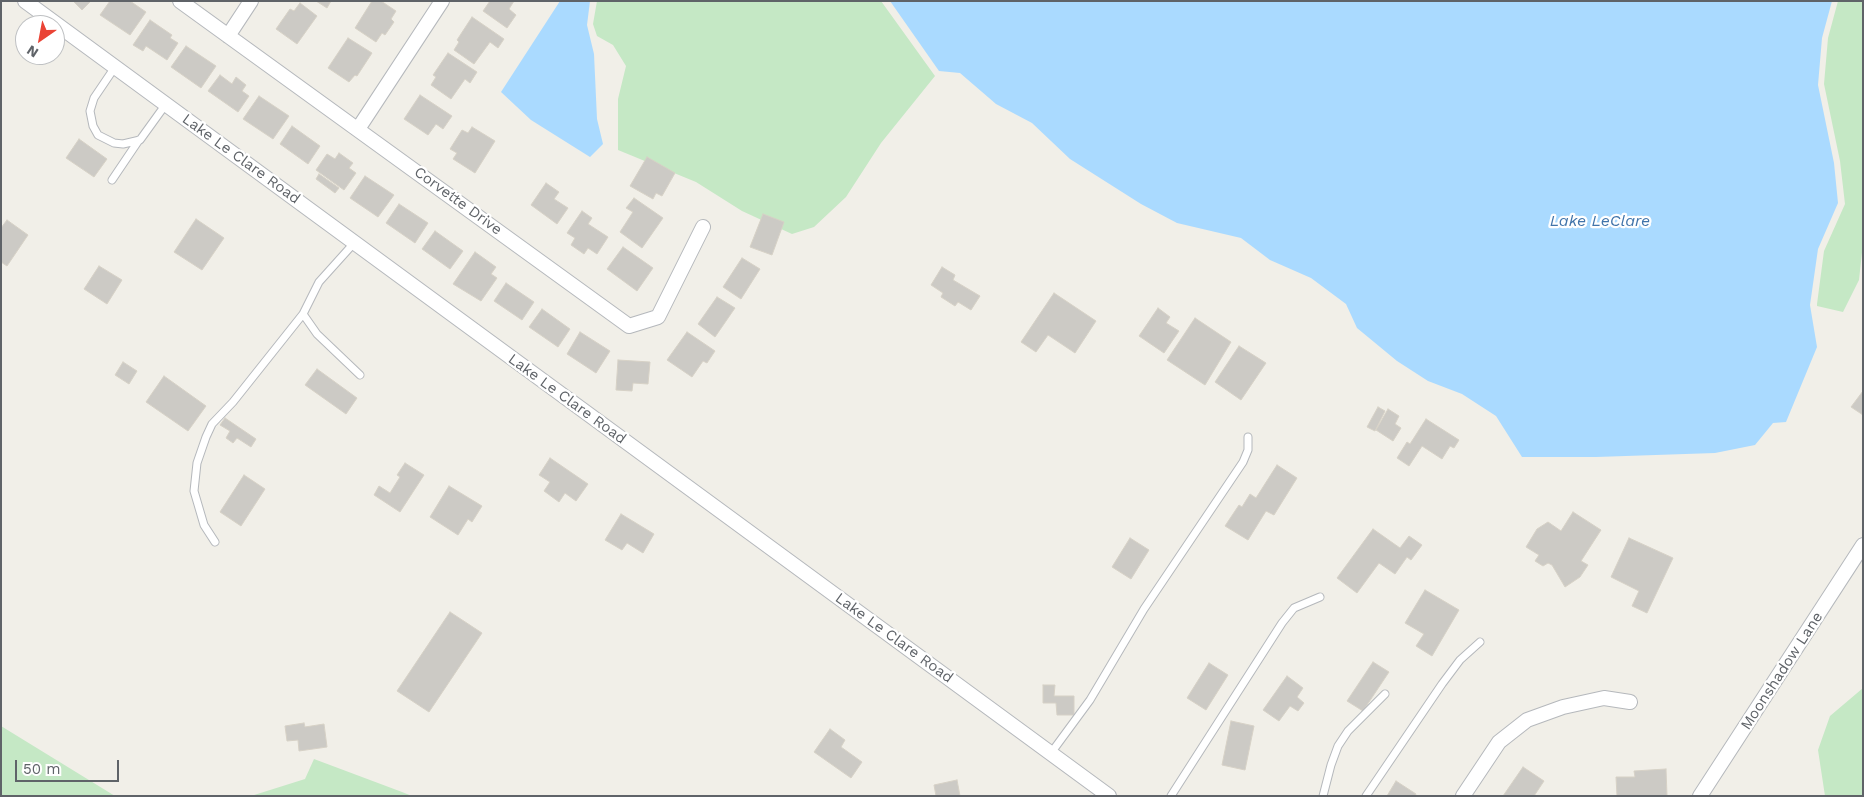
<!DOCTYPE html>
<style>
body{margin:0}
#map{position:relative;width:1864px;height:797px;overflow:hidden;background:#f1efe8;font-family:"Work Sans",sans-serif}
canvas{display:block}
.frame{position:absolute;inset:0;border:2px solid #5f6368;pointer-events:none}
.north{position:absolute;left:15px;top:15px;width:50px;height:50px;box-sizing:border-box;background:#fff;border:1px solid #bfc1c3;border-radius:50%;rotate:213deg;font-size:14px;font-weight:700;line-height:20px;text-align:center;color:#5f6368}
.north::after{content:'';display:block;margin:auto;width:18px;height:22px;background:#ea4335;clip-path:polygon(50% 0,100% 100%,50% 72%,0 100%)}
.scale{position:absolute;left:15px;top:760px;width:104px;height:22px;box-sizing:border-box;border:2px solid #5f6368;border-top:0;padding-left:6px;font-size:15px;line-height:18px;white-space:nowrap;color:#5f6368;-webkit-text-stroke:4px #fff;paint-order:stroke}
</style>
<div id="map">
<canvas width="1864" height="797"></canvas>
<div class="frame"></div>
<div class="north">N</div>
<div class="scale">50 m</div>
</div>
<script>
const ctx = document.querySelector('canvas').getContext('2d');
ctx.lineJoin = 'round';
function fillPath(path, color) { ctx.fillStyle = color; ctx.fill(path, 'evenodd'); }
const toPath = rows => new Path2D(rows.map(r => 'M' + r).join(''));
function trace(path, color, width, dash) { ctx.strokeStyle = color; ctx.lineWidth = width; ctx.lineCap = dash ? 'butt' : 'round'; ctx.setLineDash(dash || []); ctx.stroke(path); }
function drawText(font, color, halo, rows, align = 'center') {
  ctx.font = font + ' "Work Sans",sans-serif'; ctx.lineWidth = 4.5; ctx.setLineDash([]); ctx.textBaseline = 'middle'; ctx.strokeStyle = halo; ctx.fillStyle = color; for (const [text, x, y, turn = 0] of rows) {
    ctx.save(); ctx.translate(x, y); ctx.rotate((+turn || 0) * Math.PI / 180); ctx.textAlign = isNaN(turn) ? turn : align; if (halo) ctx.strokeText(text, 0, 0); ctx.fillText(text, 0, 0); ctx.restore();
  }
}
const green = toPath([
 [597,1,881,1,935,76,881,143,846,197,814,227,792,234,742,211,696,182,618,150,618,99,626,66,613,45,597,36,593,24],
 [1838,1,1863,1,1863,243,1859,280,1843,312,1817,306,1817,304,1824,251,1845,204,1840,161,1824,84,1828,38],
 [1863,688,1863,796,1825,796,1818,750,1830,716],
 [1,726,115,796,1,796],
 [314,759,402,792,412,796,251,796,305,779]
]);
const water = toPath([
 [560,1,590,1,587,25,594,54,597,119,603,144,590,157,531,120,501,92],
 [890,1,1832,1,1822,38,1818,85,1834,163,1838,203,1818,249,1810,305,1817,347,1786,422,1773,423,1755,445,1715,453,1596,457,1522,457,1496,416,1462,394,1428,381,1397,361,1357,328,1346,304,1311,278,1270,260,1241,238,1177,223,1141,204,1070,159,1032,123,996,104,960,73,939,71]
]);
const building = toPath([
 [73,1,91,1,82,10,73,1],
 [110,1,130,1,146,12,130,35,100,15,110,1],
 [316,1,331,1,327,8,316,1],
 [372,1,381,1,396,11,391,19,394,22,385,35,382,33,376,42,355,28,372,1],
 [490,1,514,1,509,9,516,15,507,28,483,11,490,1],
 [300,3,317,16,297,44,276,29,290,9,294,11,300,3],
 [472,17,504,39,498,48,490,42,474,64,454,50,459,42,457,40,472,17],
 [150,20,172,35,170,38,178,43,167,60,146,46,143,51,133,45,150,20],
 [348,38,372,53,357,76,355,75,349,82,328,68,348,38],
 [186,46,216,66,201,88,171,67,186,46],
 [448,53,477,72,470,83,465,79,451,99,431,85,436,77,433,75,448,53],
 [220,75,232,84,236,77,246,85,242,91,249,96,238,112,208,91,220,75],
 [420,95,452,116,443,129,436,124,428,135,404,119,420,95],
 [259,96,289,116,273,139,243,119,259,96],
 [292,126,320,146,308,164,280,144,292,126],
 [472,127,495,141,475,173,453,159,457,153,450,149,462,130,468,133,472,127],
 [79,139,107,159,94,177,66,158,79,139],
 [339,153,353,163,349,168,356,173,344,190,316,170,327,154,335,159,339,153],
 [647,157,675,173,662,196,656,193,653,199,630,186,647,157],
 [319,174,339,188,335,193,316,179,319,174],
 [365,176,394,195,378,217,350,198,365,176],
 [546,183,559,192,554,199,568,208,557,224,531,205,546,183],
 [634,198,663,218,642,248,620,232,633,212,626,208,634,198],
 [399,204,428,223,415,243,386,223,399,204],
 [582,211,592,218,588,224,608,237,597,254,588,248,584,254,571,245,575,238,567,233,582,211],
 [763,214,784,222,772,255,750,247,763,214],
 [196,219,224,238,202,270,174,252,196,219],
 [7,220,28,235,7,266,1,262,1,228,7,220],
 [435,231,463,251,450,269,422,249,435,231],
 [623,247,653,268,637,291,607,269,623,247],
 [475,252,496,267,491,274,497,278,481,301,453,284,475,252],
 [742,258,760,269,741,299,723,287,742,258],
 [99,266,122,280,107,304,84,289,99,266],
 [942,267,955,275,953,280,980,296,971,310,958,302,955,306,941,297,943,293,931,285,942,267],
 [506,283,534,302,522,320,494,301,506,283],
 [1054,293,1096,321,1075,353,1048,335,1036,352,1021,342,1054,293],
 [717,297,735,308,715,337,698,324,717,297],
 [1158,308,1170,317,1166,323,1179,331,1164,353,1139,336,1158,308],
 [542,309,570,329,558,347,529,327,542,309],
 [1195,318,1231,342,1205,385,1167,360,1195,318],
 [580,332,610,351,596,373,567,354,580,332],
 [687,332,715,351,707,363,703,361,692,377,667,360,687,332],
 [1239,346,1266,363,1241,400,1215,382,1239,346],
 [618,360,650,362,648,384,633,383,632,391,616,390,618,360],
 [123,362,137,371,129,384,115,375,123,362],
 [317,369,357,398,346,414,305,385,317,369],
 [164,376,206,406,188,431,146,402,164,376],
 [1863,391,1863,415,1851,407,1863,391],
 [1378,407,1385,411,1375,431,1367,427,1378,407],
 [1388,409,1399,416,1395,424,1401,428,1393,441,1376,430,1388,409],
 [225,418,256,439,251,447,237,438,233,443,226,438,230,431,220,425,225,418],
 [1426,419,1459,440,1454,448,1450,446,1442,459,1422,446,1409,466,1397,458,1407,442,1410,444,1426,419],
 [550,458,588,484,576,501,565,493,559,502,544,491,550,482,539,475,550,458],
 [405,463,424,475,400,512,374,495,379,486,390,493,400,477,397,475,405,463],
 [1277,465,1297,478,1274,515,1266,511,1248,540,1225,526,1239,505,1242,507,1250,494,1256,498,1277,465],
 [244,475,265,489,241,526,220,512,244,475],
 [449,486,482,506,472,522,468,519,458,535,430,517,449,486],
 [1573,512,1601,530,1581,561,1588,565,1580,577,1565,587,1552,565,1548,563,1543,566,1535,561,1539,555,1526,547,1537,529,1548,522,1561,531,1573,512],
 [621,514,654,534,643,553,627,543,622,550,605,540,621,514],
 [1373,529,1400,548,1409,536,1422,545,1411,560,1407,557,1395,574,1379,563,1357,593,1337,578,1373,529],
 [1130,538,1149,550,1131,579,1112,567,1130,538],
 [1629,538,1673,558,1647,613,1632,606,1639,591,1611,577,1629,538],
 [1425,590,1459,610,1432,656,1416,646,1424,634,1405,623,1425,590],
 [450,612,482,633,429,712,397,691,450,612],
 [1373,662,1389,672,1363,711,1347,701,1373,662],
 [1209,663,1228,675,1206,710,1187,698,1209,663],
 [1287,676,1303,688,1297,697,1304,703,1298,711,1290,706,1279,721,1263,710,1287,676],
 [1043,685,1055,685,1054,696,1074,696,1074,715,1057,715,1056,703,1043,703,1043,685],
 [1231,721,1254,726,1245,770,1222,765,1231,721],
 [304,723,305,727,324,724,327,747,299,751,298,740,287,741,285,726,304,723],
 [830,729,845,740,841,747,862,762,851,778,814,752,830,729],
 [1523,767,1544,781,1534,796,1503,796,1523,767],
 [1666,769,1667,796,1617,796,1616,777,1635,777,1634,771,1666,769],
 [957,780,960,796,936,796,934,785,957,780],
 [1396,781,1416,794,1415,796,1387,796,1396,781]
]);
const service = toPath([
 [115,67,94,98,90,111,93,126,98,135,114,143,123,144,140,140,166,104],
 [112,180,139,140],
 [355,242,319,282,303,314,317,334,360,375],
 [215,542,204,525,194,491,197,463,206,437,212,424,233,402,303,314],
 [1051,753,1090,700,1144,609,1243,462,1248,450,1248,437],
 [1171,796,1282,623,1294,608,1320,597],
 [1323,796,1331,765,1338,746,1348,731,1385,694],
 [1366,796,1442,684,1460,660,1480,642]
]);
const minor = toPath([
 [25,1,1109,796],
 [180,1,629,326,658,317,703,227],
 [228,36,251,1],
 [358,129,442,1],
 [1463,796,1499,742,1527,720,1563,707,1604,698,1630,702],
 [1700,796,1863,545]
]);
const streetNames = [
 ["Lake Le Clare Road",241,159,36],
 ["Corvette Drive",458,201,36],
 ["Lake Le Clare Road",567,399,36],
 ["Lake Le Clare Road",894,638,36],
 ["Moonshadow Lane",1782,671,-57]
];
const waterNames = [
 ["Lake LeClare",1600,221]
];
fillPath(green, '#c5e8c5');
fillPath(water, '#aadaff');
fillPath(building, '#cccac5');
trace(building, '#d6d1c6', 1);
trace(service, '#b5b8bc', 9);
trace(minor, '#b5b8bc', 16);
trace(service, '#fff', 7);
trace(minor, '#fff', 14);
drawText('15px', '#5f6368', '#fff', streetNames);
drawText('italic 16px', '#4174aa', '#fff', waterNames);
</script>
